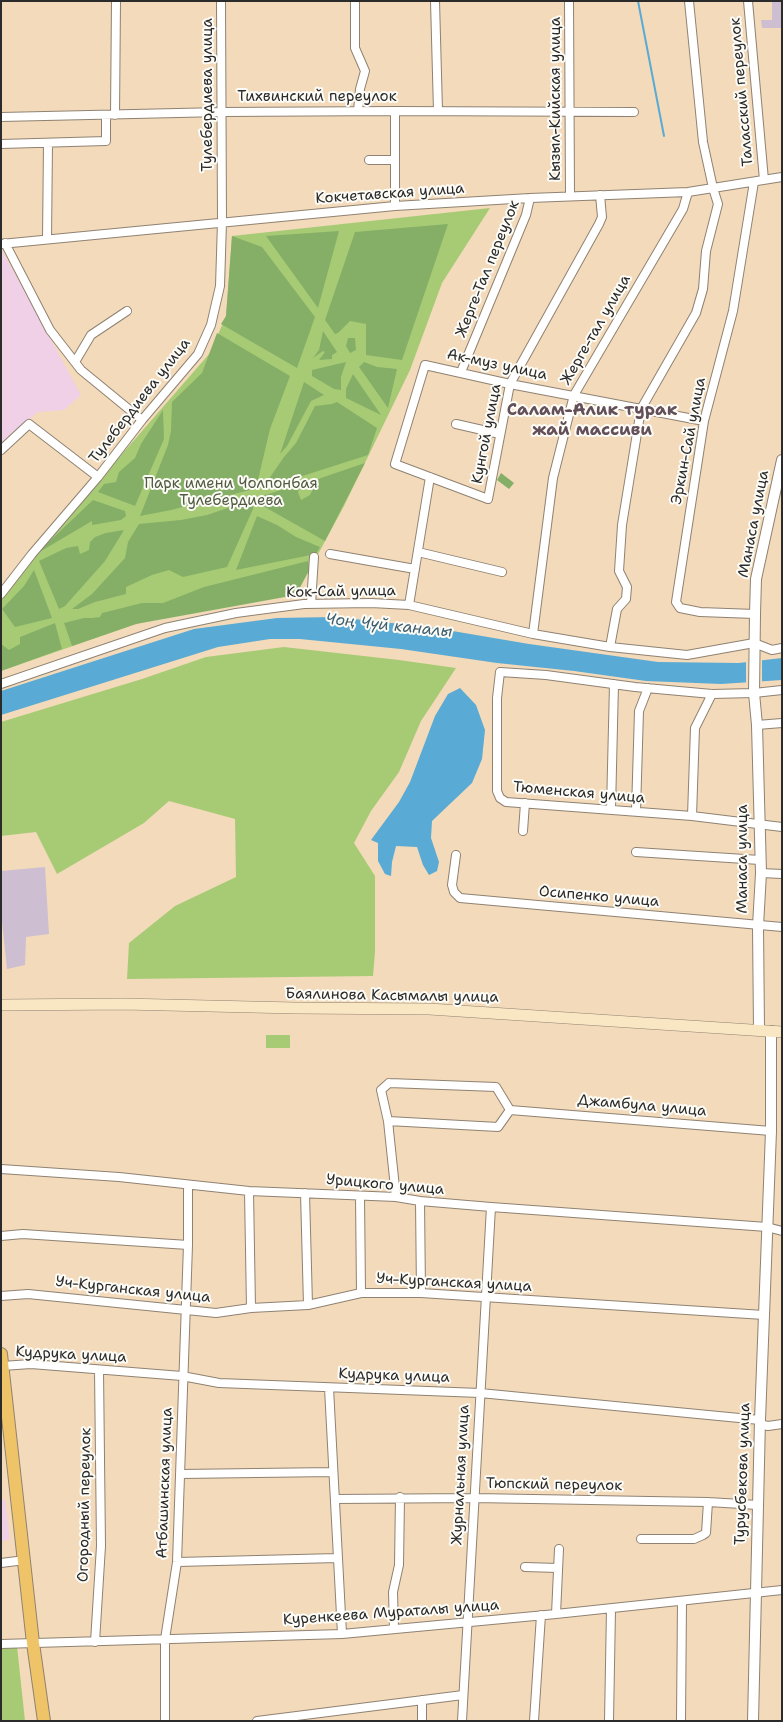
<!DOCTYPE html>
<meta charset="utf-8">
<style>
body{margin:0}
#map{position:relative;width:783px;height:1722px;overflow:hidden;background:#f3daba;font-family:"Shantell Sans",sans-serif}
canvas{display:block}
.frame{position:absolute;inset:0;border:2px solid #2b2b2b;pointer-events:none}
</style>
<div id="map">
<canvas width="783" height="1722"></canvas>
<div class="frame"></div>
</div>
<script>
const ctx = document.querySelector('canvas').getContext('2d');
ctx.lineJoin = 'round';
function fillPath(path, color) { ctx.fillStyle = color; ctx.fill(path, 'evenodd'); }
const toPath = rows => new Path2D(rows.map(r => 'M' + r).join(''));
function trace(path, color, width, dash) { ctx.strokeStyle = color; ctx.lineWidth = width; ctx.lineCap = dash ? 'butt' : 'round'; ctx.setLineDash(dash || []); ctx.stroke(path); }
function drawText(font, color, halo, rows, align = 'center') {
  ctx.font = font + ' "Shantell Sans",sans-serif'; ctx.lineWidth = 4; ctx.setLineDash([]); ctx.textBaseline = 'middle'; ctx.strokeStyle = halo; ctx.fillStyle = color; for (const [text, x, y, turn = 0] of rows) {
    ctx.save(); ctx.translate(x, y); ctx.rotate((+turn || 0) * Math.PI / 180); ctx.textAlign = isNaN(turn) ? turn : align; if (halo) ctx.strokeText(text, 0, 0); ctx.fillText(text, 0, 0); ctx.restore();
  }
}
const built = toPath([
 [1,250,2,250,81,395,64,410,38,412,8,436,1,444],
 [5,1499,10,1540,1,1541,1,1500]
]);
const industrial = toPath([
 [772,1,782,1,782,28,762,28,761,20,772,20],
 [45,867,49,934,26,937,25,965,7,969,1,912,1,871]
]);
const green = toPath([
 [490,208,442,283,410,370,344,506,296,595,228,598,136,624,1,671,1,598,27,563,210,353,226,316,232,236],
 [284,647,399,660,456,668,421,721,399,772,371,811,354,843,375,876,375,952,373,976,127,979,129,943,175,906,236,877,235,819,169,801,144,823,57,874,36,832,1,836,1,722,142,679,206,657],
 [266,1035,290,1035,290,1048,266,1048],
 [17,1646,25,1721,1,1721,1,1647]
]);
const forest = toPath([
 [448,224,402,360,366,355,366,324,350,321,338,333,335,334,325,320,355,232],
 [339,231,318,308,266,236],
 [232,236,262,247,315,317,297,368,221,324,226,316],
 [323,331,337,352,332,355,332,359,319,360,325,352,323,351,313,358,319,350],
 [217,333,290,376,270,429,257,484,254,489,171,510,140,516,168,445,171,431,172,402,202,373],
 [348,338,355,338,356,350,350,353,346,346],
 [346,362,341,377,341,390,334,389,312,376,312,370],
 [364,362,377,367,397,369,388,408,359,367],
 [353,374,381,415,346,398,346,389],
 [304,382,324,395,311,401,287,446,280,454],
 [337,402,377,428,368,455,262,489,284,457,296,443,315,406,332,404],
 [163,410,164,439,135,506,98,492,104,484,116,482,119,472,135,458,141,444],
 [365,463,325,541,263,506,262,496,284,489,288,486,301,486,298,492,301,500,310,495,318,479],
 [501,473,514,483,509,489,497,480],
 [254,499,253,509,227,567,183,577,169,570,152,575,126,587,126,594,95,602,78,609,72,609,92,594,125,558,128,542,139,524,181,520,207,515],
 [93,500,125,511,126,516,121,520,92,525,92,521,36,554],
 [257,516,277,525,296,537,320,547,316,554,236,570],
 [124,530,105,561,65,606,59,609,39,561,66,548,78,546,80,554,89,550,90,542,95,537,106,533],
 [308,561,309,570,296,595,136,624,72,646,64,623,84,618,92,618,100,617,102,613,142,603,163,603,204,587],
 [34,570,52,618,15,627,2,609,24,586],
 [55,623,62,649,1,671,1,644,9,650,20,644,20,637]
]);
const water = toPath([
 [335,617,429,627,529,644,658,662,739,663,782,658,782,680,721,684,646,681,574,671,497,663,401,649,300,639,270,639,218,647,1,715,1,691,194,629,277,618],
 [460,688,476,705,485,730,482,759,472,783,432,821,431,838,439,862,437,871,429,875,423,865,417,847,396,846,392,862,391,876,385,874,378,861,378,843,371,840,399,802,410,782,435,716,448,694]
]);
const pier = toPath([
 [762,658,762,683,746,684,746,660]
]);
const stream = toPath([
 [638,1,664,136]
]);
const minor = toPath([
 [355,1,355,48,365,71,360,89,358,111],
 [435,1,438,111],
 [569,1,570,196],
 [748,1,764,180],
 [395,111,395,206],
 [115,115,116,1],
 [1,117,222,112,395,111,634,112],
 [1,144,106,141,106,115],
 [369,160,395,160],
 [754,182,733,311,704,421,676,602,680,608,700,612,755,614],
 [600,195,602,217,599,224,510,384,488,499,395,464,425,365,510,384,704,421],
 [47,239,48,143],
 [5,243,50,330,81,370,142,420],
 [1,244,395,206,530,198,688,192,782,177],
 [75,362,91,335,127,311],
 [461,372,526,215,530,198],
 [456,424,500,434],
 [1,450,29,424,98,477],
 [418,552,502,572],
 [330,554,415,569],
 [1,594,32,554,98,477,142,420,198,354,211,325,220,286,222,222,221,1],
 [311,604,314,557],
 [409,605,430,477],
 [533,634,553,478,574,395,683,209,688,192],
 [610,647,617,609,626,599,627,587,619,571,622,525,641,409,696,313,703,289,706,251,718,204,713,188,703,142,689,1],
 [1,684,165,628,236,613,304,604,371,603,409,605,533,634,610,647,687,655,754,643,772,650,782,648],
 [782,690,754,693,712,694,635,687,546,675,500,672,497,698,497,791,500,798,506,802,692,816,782,827],
 [757,725,782,723],
 [611,809,614,684],
 [636,811,639,711,648,688],
 [692,816,695,728,712,694],
 [523,831,525,803],
 [636,852,760,860],
 [456,855,452,885,454,892,460,898,782,927],
 [761,873,782,874],
 [389,1083,496,1087,510,1110,498,1127,388,1121,381,1090,389,1083],
 [510,1110,771,1131],
 [388,1121,396,1197],
 [1,1169,119,1177,249,1191,396,1197,420,1201,491,1207,767,1227,782,1231],
 [249,1191,251,1308],
 [305,1193,308,1305],
 [360,1196,361,1293],
 [420,1201,421,1293],
 [1,1236,23,1234,188,1245],
 [1,1296,28,1294,216,1313,251,1308,308,1305,361,1293,421,1293,764,1315],
 [2,1366,31,1364,182,1376,219,1383,480,1393,760,1420,763,1425,768,1426,782,1424],
 [329,1388,342,1634],
 [180,1474,333,1472],
 [335,1499,474,1498,708,1502,758,1505],
 [641,1539,694,1539,703,1535,706,1533,708,1502],
 [177,1562,338,1558],
 [1,1563,25,1560],
 [525,1567,558,1568],
 [556,1614,559,1549],
 [394,1629,393,1592,399,1565,400,1497],
 [95,1642,101,1546,99,1370],
 [1,1644,342,1634,556,1614,782,1590],
 [422,1700,422,1721],
 [165,1721,165,1639,177,1562,188,1245,188,1185],
 [257,1721,463,1695],
 [462,1721,491,1207],
 [534,1721,541,1615],
 [609,1721,611,1609],
 [681,1721,682,1601]
]);
const tertiary = toPath([
 [759,1030,758,926,761,873,757,725,754,693,755,614,756,579,782,460],
 [753,1721,760,1420,771,1131,771,1031]
]);
const secondary = toPath([
 [1,1005,123,1004,295,1008,429,1009,782,1032]
]);
const primary = toPath([
 [1,1354,33,1643,44,1721]
]);
const streetNames = [
 ["Таласский переулок",742,92,-95],
 ["Тулебердиева улица",208,95,-90],
 ["Тихвинский переулок",317,97],
 ["Кызыл-Кийская улица",556,99,-90],
 ["Кокчетавская улица",390,194,-4],
 ["Жерге-Тал переулок",488,269,-68],
 ["Жерге-тал улица",596,330,-60],
 ["Ак-муз улица",497,365,12],
 ["Тулебердиева улица",140,401,-52],
 ["Кунгой улица",487,434,-79],
 ["Эркин-Сай улица",689,441,-79],
 ["Манаса улица",754,524,-79],
 ["Кок-Сай улица",341,592,-1],
 ["Тюменская улица",579,793,5],
 ["Манаса улица",743,859,-90],
 ["Осипенко улица",599,897,5],
 ["Баялинова Касымалы улица",392,996,1],
 ["Джамбула улица",642,1106,5],
 ["Урицкого улица",385,1185,5],
 ["Уч-Курганская улица",454,1283,3],
 ["Уч-Курганская улица",133,1290,6],
 ["Кудрука улица",71,1355,3],
 ["Кудрука улица",394,1376,2],
 ["Турусбекова улица",743,1474,-88],
 ["Журнальная улица",461,1475,-87],
 ["Атбашинская улица",165,1483,-88],
 ["Тюпский переулок",554,1485,1],
 ["Огородный переулок",85,1505,-89],
 ["Куренкеева Мураталы улица",391,1613,-4]
];
const parkNames = [
 ["Парк имени Чолпонбая",231,484],
 ["Тулебердиева",231,501]
];
const waterNames = [
 ["Чоң Чүй каналы",389,626,6]
];
const quarterNames = [
 ["Салам-Алик турак",592,411],
 ["жай массиви",592,431]
];
fillPath(built, '#efd0e6');
fillPath(industrial, '#cdbed2');
fillPath(green, '#a7cb75');
fillPath(forest, '#85af66');
fillPath(water, '#59aad4');
fillPath(pier, '#f3daba');
trace(stream, '#59aad4', 2);
trace(minor, '#8f8272', 10);
trace(tertiary, '#8f8272', 12);
trace(secondary, '#8f8272', 12);
trace(primary, '#8f8272', 14);
trace(minor, '#fff', 8);
trace(tertiary, '#fff', 10);
trace(secondary, '#f9e7c3', 11);
trace(primary, '#efc469', 12);
drawText('15px', '#2b2b2b', '#fdfcf7', streetNames);
drawText('15px', '#505b41', '#fdfcf7', parkNames);
drawText('italic 16px', '#3d5e6f', '#fdfcf7', waterNames);
drawText('bold 17px', '#634f59', '#fdfcf7', quarterNames);
</script>
